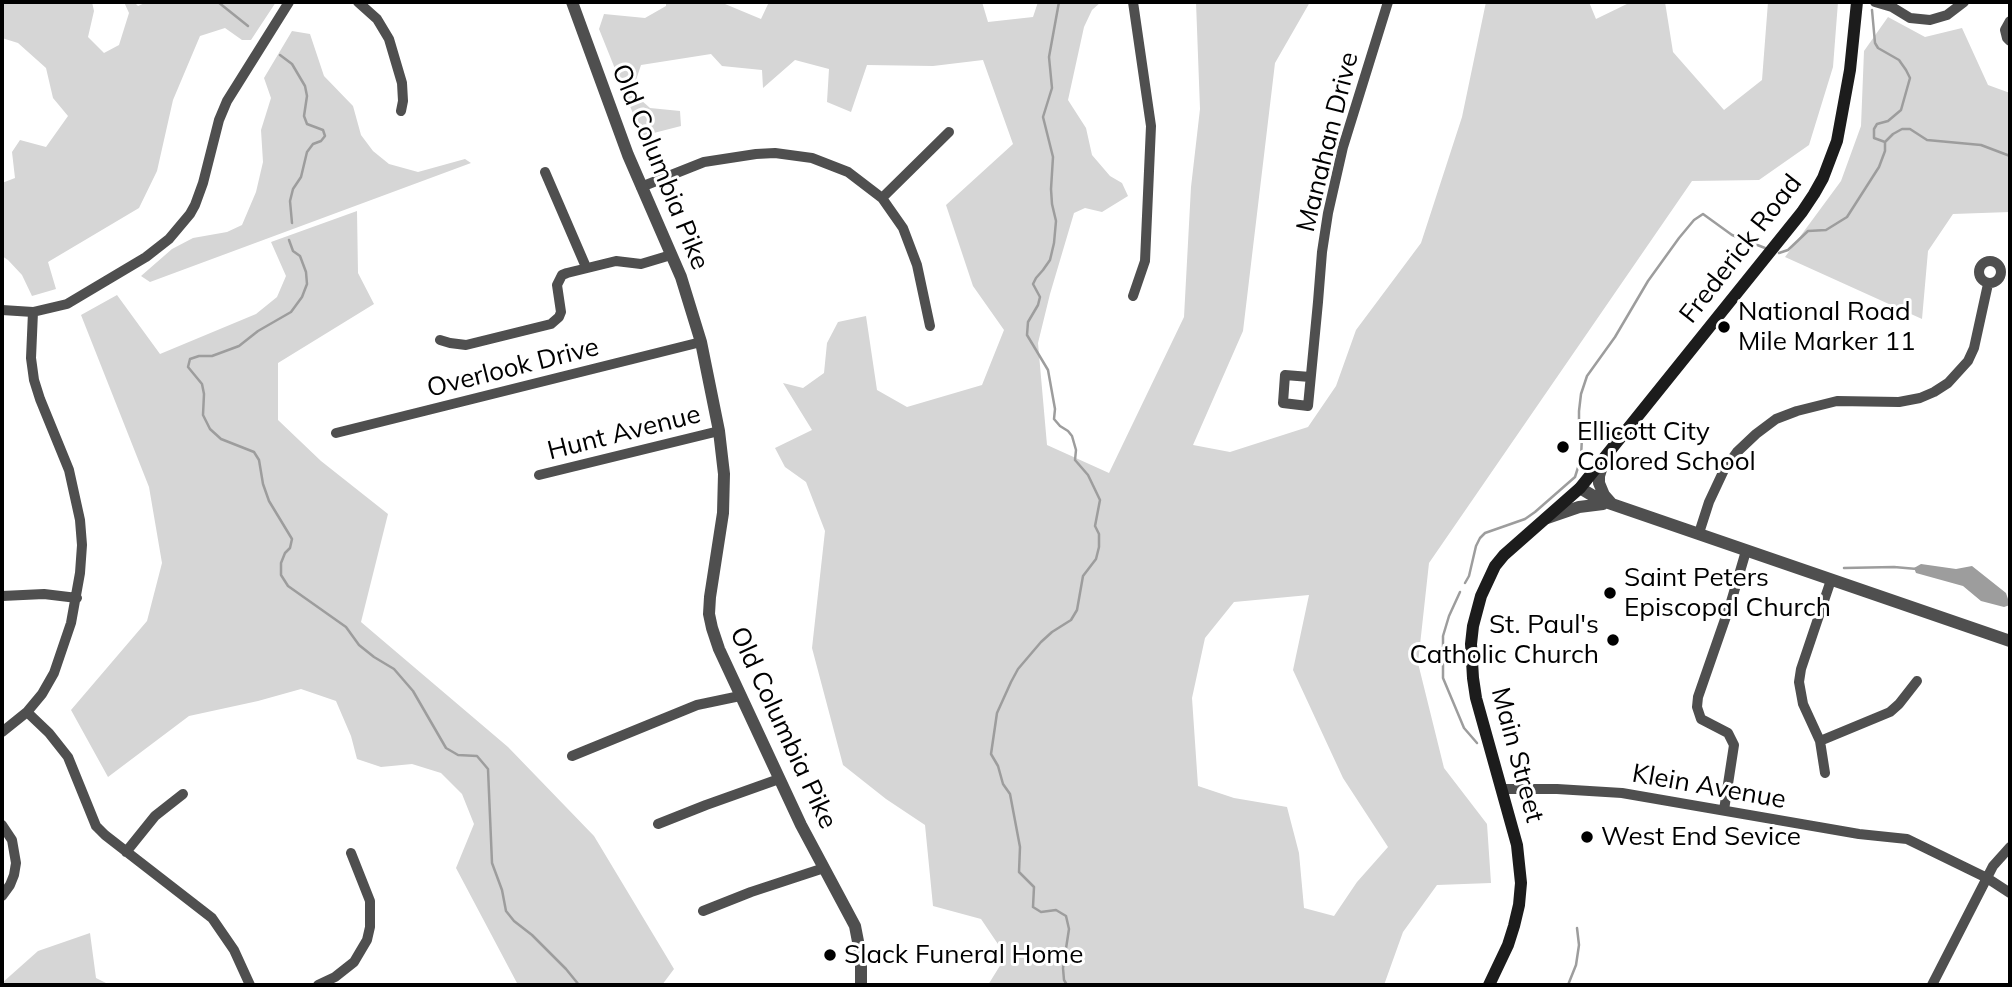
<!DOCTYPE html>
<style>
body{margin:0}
#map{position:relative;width:2012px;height:987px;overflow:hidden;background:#fff;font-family:Mulish,sans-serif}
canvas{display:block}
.frame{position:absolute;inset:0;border:4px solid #000;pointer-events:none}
</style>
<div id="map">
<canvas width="2012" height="987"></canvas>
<div class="frame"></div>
</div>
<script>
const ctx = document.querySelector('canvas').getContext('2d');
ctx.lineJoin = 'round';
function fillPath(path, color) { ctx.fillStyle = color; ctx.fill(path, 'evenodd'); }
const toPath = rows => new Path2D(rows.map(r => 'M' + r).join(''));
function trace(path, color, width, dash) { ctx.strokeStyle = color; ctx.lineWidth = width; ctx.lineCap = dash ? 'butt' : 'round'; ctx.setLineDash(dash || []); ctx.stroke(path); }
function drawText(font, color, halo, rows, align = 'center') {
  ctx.font = font + ' Mulish,sans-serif'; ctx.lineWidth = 6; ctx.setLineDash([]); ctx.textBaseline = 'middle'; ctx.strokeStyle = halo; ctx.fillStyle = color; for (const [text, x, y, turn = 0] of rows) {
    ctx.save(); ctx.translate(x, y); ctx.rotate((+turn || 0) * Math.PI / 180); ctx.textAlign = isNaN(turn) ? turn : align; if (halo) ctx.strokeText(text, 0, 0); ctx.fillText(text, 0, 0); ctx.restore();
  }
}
const green = toPath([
 [2,2,92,2,94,11,88,37,104,53,119,45,129,13,124,2,134,2,138,6,147,2,276,2,251,40,242,40,225,28,200,36,173,100,157,171,139,208,48,262,56,289,32,296,22,275,8,260,2,256,2,183,15,178,12,152,20,140,46,147,68,116,53,98,46,68,18,43,2,38],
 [666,2,725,2,725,4,761,19,769,2,982,2,988,22,1033,17,1038,2,1101,2,1092,10,1084,27,1068,100,1086,128,1092,155,1110,176,1122,183,1128,196,1102,212,1085,208,1074,213,1050,294,1038,343,1047,445,1109,473,1184,317,1191,187,1200,109,1196,2,1310,2,1275,63,1243,331,1193,445,1230,452,1308,427,1336,386,1356,330,1421,243,1462,117,1486,2,1589,2,1596,19,1631,2,1665,2,1673,52,1724,110,1762,80,1768,2,1838,2,1833,67,1809,145,1759,180,1692,181,1429,563,1418,663,1444,768,1487,824,1491,883,1437,885,1403,932,1384,985,988,985,1006,956,981,919,933,906,925,825,886,799,843,765,812,648,825,531,806,482,785,467,775,448,812,430,783,383,803,388,824,373,827,343,838,322,866,316,877,390,907,407,982,385,1004,330,973,286,946,205,1013,144,983,60,933,66,867,65,851,112,827,102,829,69,795,60,763,88,762,70,722,66,711,54,641,65,632,92,650,108,680,111,681,126,642,136,599,29,604,14,645,18,666,6],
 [1309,595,1293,670,1343,778,1388,847,1357,882,1334,916,1304,908,1299,853,1287,807,1234,798,1198,786,1192,698,1205,638,1234,602],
 [1888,17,1925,37,1962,28,1988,85,2010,93,2010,212,1953,214,1928,251,1922,319,1785,257,1841,181,1861,126,1864,51],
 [292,31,310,34,324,76,353,106,361,135,373,151,389,164,418,172,465,159,471,163,150,282,141,276,172,249,193,238,227,232,242,225,256,192,263,162,261,130,271,98,264,78],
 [357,211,358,273,374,304,278,363,278,420,321,461,388,514,361,622,508,747,594,836,674,969,662,985,518,985,456,868,474,824,462,794,441,773,412,764,381,767,357,759,351,736,336,701,301,689,258,701,189,716,108,777,71,710,147,621,162,563,149,487,81,315,117,295,160,354,256,314,277,297,286,276,271,242],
 [90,933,96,978,110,985,2,985,2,983,38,951]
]);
const water = toPath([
 [1921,564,1956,569,1972,566,2006,593,2010,605,2004,607,1981,601,1963,586,1916,573,1914,568]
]);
const stream = toPath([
 [218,2,248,26],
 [1059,2,1049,57,1052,88,1043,117,1053,157,1051,189,1052,204,1056,221,1054,243,1050,260,1043,270,1036,278,1033,284,1040,297,1038,305,1028,322,1027,335,1048,370,1055,409,1054,419,1060,426,1068,431,1072,436,1076,450,1075,460,1088,475,1100,500,1095,526,1099,534,1099,547,1096,559,1083,576,1077,610,1071,620,1052,632,1041,642,1018,669,1011,682,997,713,991,754,998,766,1003,784,1010,794,1020,847,1019,872,1034,887,1033,907,1041,912,1056,910,1066,916,1069,929,1063,968,1064,980,1067,985],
 [280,55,292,64,305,86,307,96,304,116,307,124,323,130,325,136,321,141,313,144,307,152,301,177,293,189,290,201,292,223],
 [1885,142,1893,134,1902,129,1910,129,1927,140,1981,145,2010,156],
 [289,240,293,251,300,256,306,272,307,284,302,297,291,312,258,331,239,346,212,356,199,356,190,359,188,367,202,384,204,394,203,415,210,429,221,439,254,452,259,460,263,484,269,501,292,539,290,548,285,553,281,563,281,575,288,586,346,627,359,645,374,657,394,669,413,691,446,748,458,755,477,756,488,769,492,863,502,890,506,911,514,921,532,935,566,969,579,985],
 [1779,253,1788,250,1808,231,1826,230,1847,217,1879,167,1885,151,1885,142,1874,138,1874,129,1877,124,1888,121,1901,110,1910,78,1906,70,1899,60,1878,48,1875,43,1872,10],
 [1844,568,1894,567,1917,569],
 [1465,583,1469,576,1476,546,1480,538,1485,533,1525,519,1535,512,1575,477,1581,458,1582,436,1579,426,1579,411,1581,394,1587,376,1615,337,1648,281,1679,238,1694,220,1703,214,1732,235,1765,248],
 [1460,592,1449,616,1443,636,1443,678,1464,728,1477,743],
 [1568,985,1576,965,1579,945,1577,928]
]);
const minor = toPath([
 [358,2,377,19,389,39,402,83,403,101,401,111],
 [1875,2,1892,7,1910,18,1930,20,1947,15,1964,2],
 [2010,21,2005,30,2007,38,2010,41],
 [545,172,586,267],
 [641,187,704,162,756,154,775,153,812,158,848,172,882,198,903,228,917,265,930,326],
 [882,198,949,132],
 '1979 272a11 11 0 1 1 22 0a11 11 0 1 1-22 0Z',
 [1133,296,1145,261,1151,126,1133,2],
 [2,310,33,312,67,304,146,257,169,239,190,214,195,205,203,183,219,120,227,101,289,2],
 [440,340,450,343,466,345,551,324,559,317,561,312,557,285,562,275,567,273,616,261,641,264,671,255],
 [1310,377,1285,375,1283,403,1308,406,1318,302,1322,252,1328,213,1343,147,1388,2],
 [336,433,701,342],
 [539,475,719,431],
 [1699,533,1709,502,1724,470,1737,452,1756,434,1776,419,1797,411,1837,401,1899,402,1920,398,1934,392,1948,383,1968,361,1974,348,1988,284],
 [2,596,44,594,77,598],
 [27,712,49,733,68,757,96,826,105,835,212,918,234,950,250,985],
 [2,732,27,712,42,694,54,673,71,623,80,573,82,545,80,520,69,470,40,399,34,380,31,358,33,312],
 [1820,741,1890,712,1899,704,1917,681],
 [572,756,697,705,740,696],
 [1825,773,1820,741,1803,704,1799,682,1801,669,1831,580],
 [1503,789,1557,789,1622,793,1859,834,1907,839,1987,878,2010,893],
 [1724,810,1734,745,1728,733,1701,719,1697,707,1698,697,1731,602,1746,551],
 [658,824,706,805,779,779],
 [2,825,12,840,16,863,14,875,10,885,2,896],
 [126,852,155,816,183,794],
 [703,911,751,892,824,868],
 [318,985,335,977,354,962,367,940,370,927,370,901,351,853],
 [1932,985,1993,866,2010,847]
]);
const tertiary = toPath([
 [572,2,628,155,681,277,701,342,719,431,724,474,723,513,710,597,709,614,712,628,719,649,801,825,855,926,861,957,861,985],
 [1604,460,1599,476,1599,483,1604,495,1611,503],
 [1580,488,1600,500,2010,641],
 [1547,518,1579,507,1603,504]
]);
const secondary = toPath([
 [1489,985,1508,945,1514,926,1519,905,1521,883,1517,845,1476,698,1473,678,1471,644,1473,626,1481,596,1495,566,1504,555,1580,488,1802,212,1814,194,1823,178,1837,141,1850,70,1857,2]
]);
const markers = [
 [1724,327,7,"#000"],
 [1563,447,7,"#000"],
 [1610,593,7,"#000"],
 [1613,640,7,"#000"],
 [1587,837,7,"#000"],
 [830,955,7,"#000"]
];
const streetNames = [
 ["Manahan Drive",1328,142,-76],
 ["Old Columbia Pike",660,167,68],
 ["Frederick Road",1741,249,-52],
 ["Overlook Drive",513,368,-14],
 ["Hunt Avenue",624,433,-14],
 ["Old Columbia Pike",783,728,65],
 ["Main Street",1517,755,75],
 ["Klein Avenue",1709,787,10]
];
const poiNames = [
 ["National Road",1738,312],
 ["Mile Marker 11",1738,342],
 ["Ellicott City",1577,432],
 ["Colored School",1577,462],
 ["Saint Peters",1624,578],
 ["Episcopal Church",1624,608],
 ["St. Paul's",1599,625,"right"],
 ["Catholic Church",1599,655,"right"],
 ["West End Sevice",1601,837],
 ["Slack Funeral Home",844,955]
];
fillPath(green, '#d6d6d6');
fillPath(water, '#9d9d9d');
trace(stream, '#9d9d9d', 2.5);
trace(minor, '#4f4f4f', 10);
trace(tertiary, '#4f4f4f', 12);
trace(secondary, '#1c1c1c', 12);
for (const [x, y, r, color] of markers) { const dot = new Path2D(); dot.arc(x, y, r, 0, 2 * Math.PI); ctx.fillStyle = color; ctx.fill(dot); trace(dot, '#fff', 2.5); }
drawText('26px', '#000', '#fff', streetNames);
drawText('26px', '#000', '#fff', poiNames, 'left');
</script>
